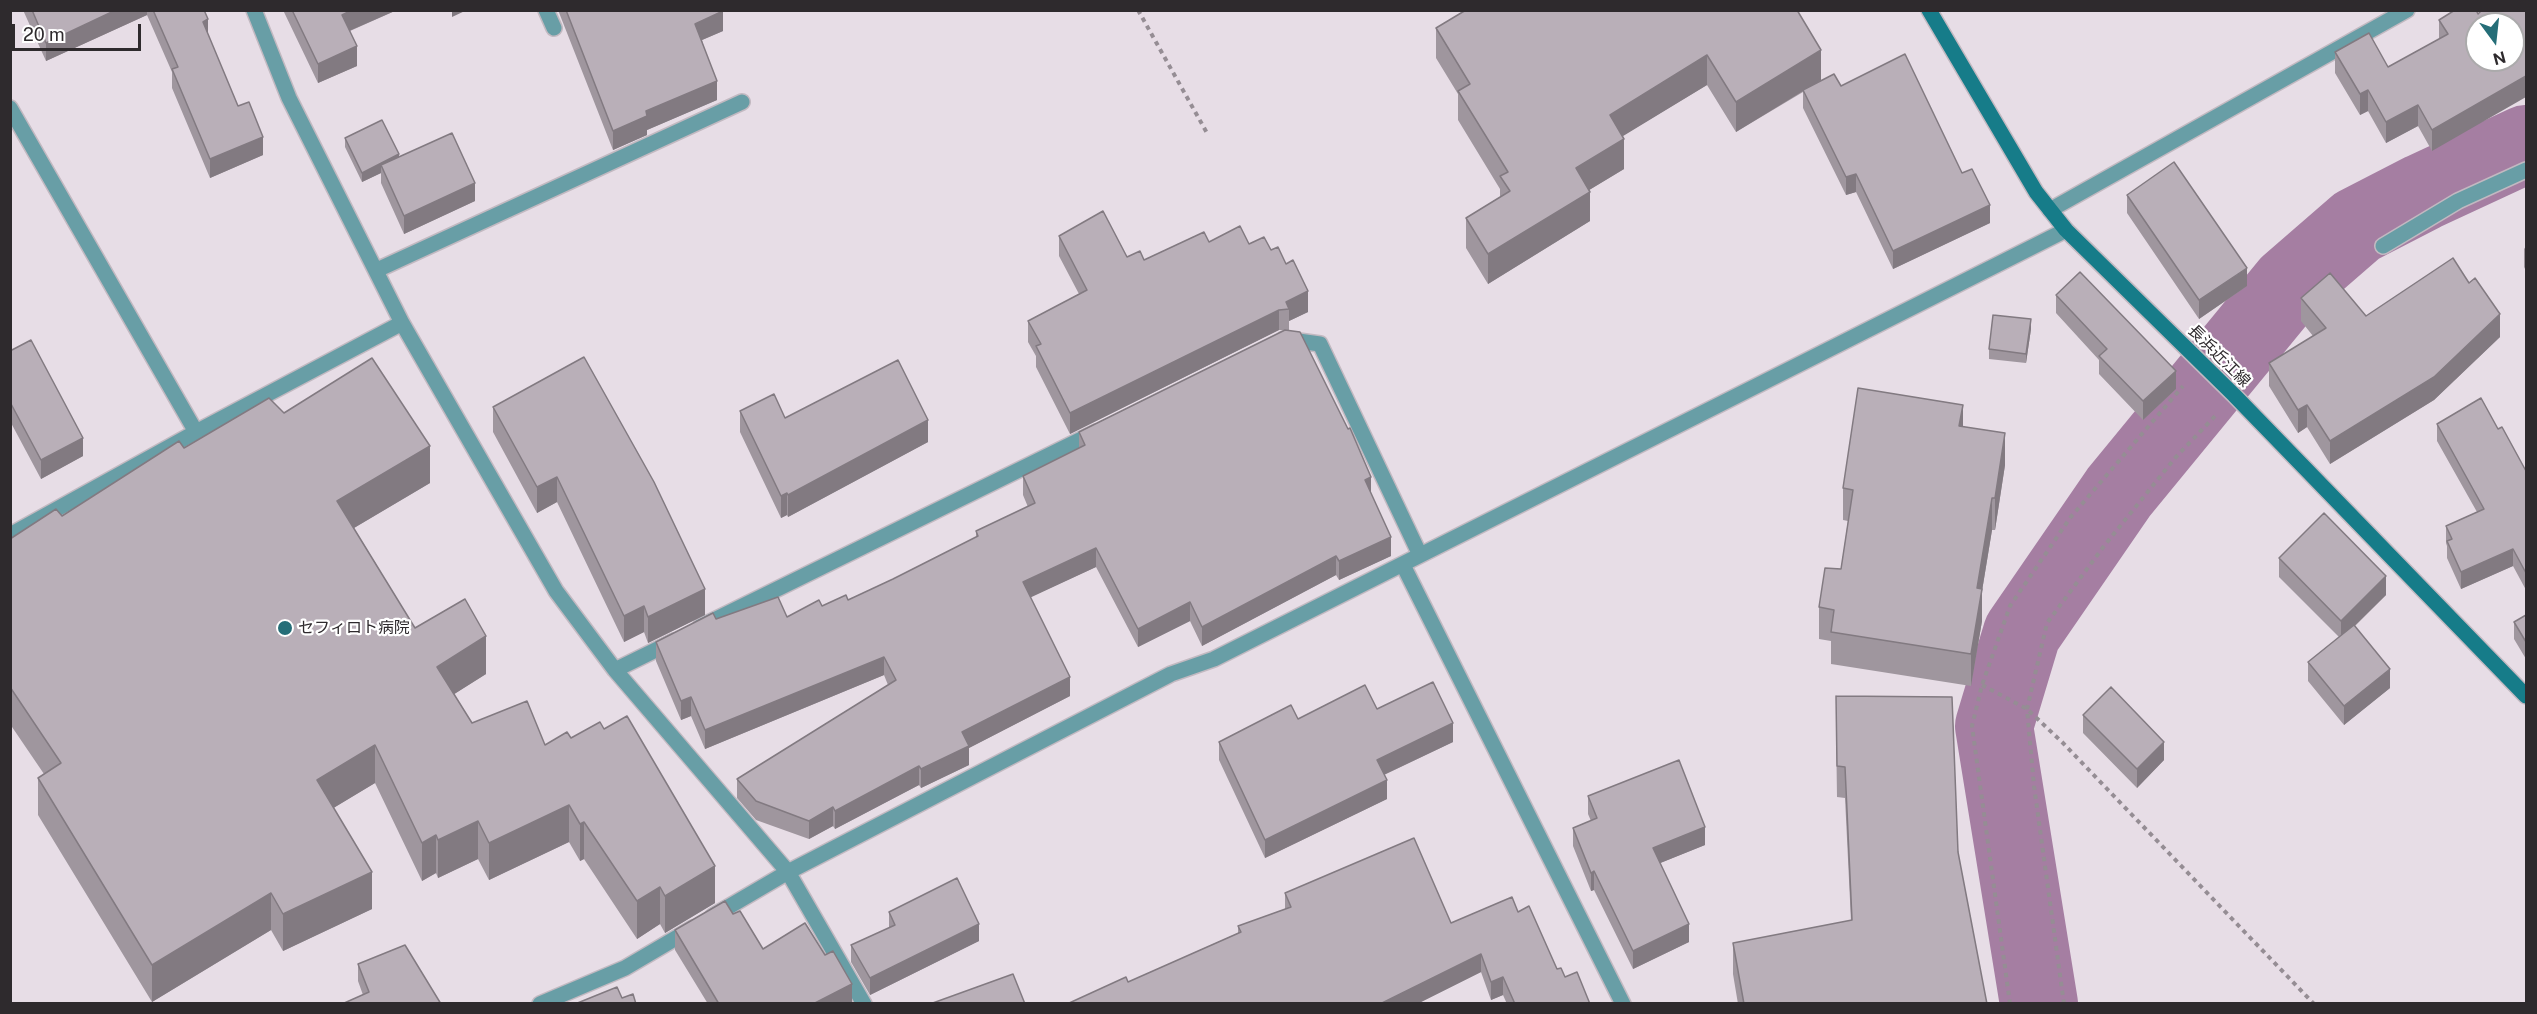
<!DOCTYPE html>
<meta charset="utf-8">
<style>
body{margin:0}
#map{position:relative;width:2537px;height:1014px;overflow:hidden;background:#e7dde6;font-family:"Public Sans",sans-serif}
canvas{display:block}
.frame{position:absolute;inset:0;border:12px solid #2e2a2d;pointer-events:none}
.north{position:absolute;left:2465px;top:12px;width:60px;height:60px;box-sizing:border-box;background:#fff;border:2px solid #abaaab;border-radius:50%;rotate:165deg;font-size:16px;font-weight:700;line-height:24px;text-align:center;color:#2e2a2d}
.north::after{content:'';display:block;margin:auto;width:21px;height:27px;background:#256e78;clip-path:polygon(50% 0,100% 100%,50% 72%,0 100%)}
.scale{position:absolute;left:12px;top:24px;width:129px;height:27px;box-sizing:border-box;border:3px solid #2e2a2d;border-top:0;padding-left:8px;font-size:18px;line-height:21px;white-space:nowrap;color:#2e2a2d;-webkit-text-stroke:4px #fff;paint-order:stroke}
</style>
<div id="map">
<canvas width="2537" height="1014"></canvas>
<div class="frame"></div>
<div class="north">N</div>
<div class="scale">20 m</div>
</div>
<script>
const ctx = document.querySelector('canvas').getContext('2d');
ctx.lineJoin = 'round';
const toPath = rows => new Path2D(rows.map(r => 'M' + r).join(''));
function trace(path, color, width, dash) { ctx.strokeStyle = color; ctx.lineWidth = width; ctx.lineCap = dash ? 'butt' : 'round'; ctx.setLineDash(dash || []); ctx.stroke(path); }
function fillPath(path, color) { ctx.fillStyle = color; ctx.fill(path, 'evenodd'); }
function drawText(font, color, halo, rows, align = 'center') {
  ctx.font = font + ' "Public Sans","Noto Sans JP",sans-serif'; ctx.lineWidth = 4.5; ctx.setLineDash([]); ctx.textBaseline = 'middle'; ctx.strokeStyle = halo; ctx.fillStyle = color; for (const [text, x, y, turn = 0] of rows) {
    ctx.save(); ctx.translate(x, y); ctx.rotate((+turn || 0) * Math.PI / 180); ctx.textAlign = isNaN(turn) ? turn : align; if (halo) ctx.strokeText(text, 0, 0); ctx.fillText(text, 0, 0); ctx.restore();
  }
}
const river = toPath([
 [2039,1004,1994,726,2022,633,2119,492,2289,285,2357,226,2423,192,2526,144]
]);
const path = toPath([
 [1138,10,1207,133],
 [1982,685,2027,709,2062,742,2314,1004],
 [2010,1004,1972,726,1982,685,2010,606,2070,518,2183,386],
 [2064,1004,2034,786,2027,709,2047,623,2104,546,2175,458,2215,416]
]);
const lane = toPath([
 [2383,246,2458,201,2526,170]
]);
const street = toPath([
 [254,10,289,98,402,323,556,591,615,670,788,872,864,1004],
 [546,10,554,28],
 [10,108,196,432],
 [2050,210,2407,10],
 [377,270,742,102],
 [1284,339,1320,344,1420,555],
 [10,535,196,432,402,323],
 [1403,565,1623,1004],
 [700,627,1096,432],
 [615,670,674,641],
 [713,916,788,872,1171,674,1214,659,2066,230],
 [540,1004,625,968,693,928]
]);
const secondary = toPath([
 [1929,10,2036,192,2066,230,2234,395,2526,696]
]);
const wall = toPath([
 [23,10,204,10,208,35,238,106,263,155,210,178,172,88,172,72,147,15,46,61],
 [283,10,397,10,350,31,357,66,318,83],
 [558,10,722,10,723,31,702,40,717,100,647,130,647,135,613,150],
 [1797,10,1821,80,1841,86,1962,173,1990,223,1893,269,1856,192,1846,195,1803,108,1803,92,1736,132,1707,85,1622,136,1624,169,1589,190,1590,221,1488,284,1466,248,1466,218,1500,197,1500,189,1458,120,1458,94,1436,58,1436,28],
 [2455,10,2432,151,2418,126,2386,143,2368,111,2360,115,2335,73,2335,52,2388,67,2439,39,2439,20],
 [345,138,399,156,475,201,404,234,381,183,381,173,362,182,345,147],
 [2127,195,2247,286,2199,319,2127,213],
 [1059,236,1127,257,1144,260,1209,242,1249,244,1271,250,1308,312,1289,321,1289,330,1279,330,1070,434,1036,367,1036,356,1028,342,1028,321,1079,294,1059,256],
 [2526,246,2526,271,2524,267,2524,249],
 [2056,295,2176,389,2143,420,2099,374,2099,360,2056,313],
 [2301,298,2366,316,2500,337,2434,400,2330,464,2307,427,2298,433,2269,386,2269,363,2313,336,2301,321],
 [2031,329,2026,363,1989,359,1989,349],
 [10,351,83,456,41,479,10,421],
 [493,407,705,615,648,643,644,632,624,642,557,502,537,513,493,432],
 [740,411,785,418,928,442,788,517,787,515,781,518,740,432],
 [284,413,430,483,354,528,415,628,486,674,454,694,472,723,545,745,571,738,715,903,665,933,660,924,637,939,584,859,580,861,569,842,489,880,478,859,438,878,436,873,422,881,375,783,333,808,372,909,283,951,271,930,152,1002,38,815,38,778,44,774,10,724,10,539,62,516,184,448],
 [2437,424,2498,429,2526,471,2526,590,2513,566,2461,589,2447,558,2447,546,2446,543,2446,526,2477,512,2437,441],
 [1963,426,2005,465,1995,530,1992,530,1982,591,1982,621,1971,686,1831,664,1831,641,1819,639,1819,607,1841,569,1848,521,1843,520,1843,488],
 [1079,432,1371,495,1391,556,1339,580,1336,575,1202,646,1190,621,1138,647,1096,567,1030,597,1070,696,969,748,969,765,921,788,919,785,835,829,833,826,809,839,756,820,737,798,737,779,888,685,884,675,705,749,691,716,681,720,656,661,656,642,716,619,787,617,848,600,893,579,976,537,976,531,1028,507,1023,495,1023,476,1079,448],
 [2279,558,2386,595,2355,626,2390,688,2344,725,2308,681,2308,662,2339,637,2279,577],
 [2526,615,2526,659,2514,639,2514,622],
 [1377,709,1453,742,1384,775,1387,799,1265,858,1219,760,1219,742,1298,719],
 [2083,715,2164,760,2137,788,2083,733],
 [1836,727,1958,852,1987,1004,1738,1004,1733,974,1733,943,1851,921,1845,798,1837,797],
 [1588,796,1705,845,1660,863,1689,942,1633,969,1594,890,1591,891,1573,846,1573,828,1591,821,1588,814],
 [1285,893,1451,923,1518,912,1557,969,1590,1004,1507,1004,1503,995,1491,1000,1481,972,1417,1004,1067,1004,1128,982,1238,933,1238,926,1285,909],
 [889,912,979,941,870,995,851,962,851,945,889,928],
 [733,914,763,949,852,1004,708,1004,675,950,675,930],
 [358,964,441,1004,363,995,358,981]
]);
const shadedWall = toPath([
 [116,10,147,10,147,15,46,61,46,43],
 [352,10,397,10,342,34,342,15],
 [452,10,467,10,452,17],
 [723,11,723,31,695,43,695,24],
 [208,19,208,38,203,22],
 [357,46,357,66,318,83,318,64],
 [1821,50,1821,80,1736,132,1736,102],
 [1707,55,1707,85,1610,144,1610,115],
 [2526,76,2526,97,2432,151,2432,130],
 [717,81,717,100,647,130,647,135,613,150,613,131,646,111],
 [2368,90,2368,111,2360,115,2360,94],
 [2418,105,2418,126,2386,143,2386,122],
 [263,137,263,155,210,178,210,159],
 [1624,139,1624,169,1576,198,1576,168],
 [399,154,399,164,381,165,381,173,362,182,362,173],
 [1856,174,1856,192,1846,195,1846,177],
 [475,183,475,201,404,234,404,216],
 [1590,192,1590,221,1488,284,1488,254],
 [1990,205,1990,223,1893,269,1893,251],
 [2247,268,2247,286,2199,319,2199,300],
 [1308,291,1308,312,1289,321,1289,309,1286,302],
 [1279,310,1279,330,1070,434,1070,413],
 [2500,314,2500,337,2434,400,2330,464,2330,441],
 [2031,319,2031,329,2026,363,2026,354],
 [2176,371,2176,389,2143,420,2143,401],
 [1963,405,1963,437,1959,426],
 [2307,405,2307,427,2298,433,2298,410],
 [928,420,928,442,788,517,788,495],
 [2005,433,2005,465,1995,530,1995,498],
 [83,438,83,456,41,479,41,460],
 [430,446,430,483,337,538,337,501],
 [557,477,557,502,537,513,537,487],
 [1371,477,1371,496,1365,480],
 [787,493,787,515,781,518,781,496],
 [1992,498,1992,530,1982,591,1982,621,1971,686,1971,654,1977,588],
 [1391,537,1391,556,1339,580,1339,561],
 [1096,548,1096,567,1023,601,1023,582],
 [2513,549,2513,566,2461,589,2461,572],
 [1336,556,1336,575,1202,646,1202,627],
 [2386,576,2386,595,2341,639,2341,621],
 [705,589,705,615,648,643,648,617],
 [1190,602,1190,621,1138,647,1138,629],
 [644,606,644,632,624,642,624,616],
 [486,636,486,674,437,705,437,667],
 [884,657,884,675,705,749,705,730],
 [2390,669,2390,688,2344,725,2344,706],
 [1070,677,1070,696,969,748,969,765,921,788,921,769,962,732],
 [691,697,691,716,681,720,681,701],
 [1453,723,1453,742,1377,778,1377,760],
 [2164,742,2164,760,2137,788,2137,769],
 [375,745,375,783,317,818,317,780],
 [919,766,919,785,835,829,835,811],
 [1387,780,1387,799,1265,858,1265,840],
 [569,805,569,842,489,880,489,843],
 [833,807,833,826,809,839,809,821],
 [478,821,478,859,438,878,438,840],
 [584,822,584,859,580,861,580,824],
 [1705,827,1705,845,1653,866,1653,848],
 [436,835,436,873,422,881,422,843],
 [715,866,715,903,665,933,665,896],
 [1594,871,1594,890,1591,891,1591,873],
 [372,872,372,909,283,951,283,914],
 [660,887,660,924,637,939,637,901],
 [271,893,271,930,152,1002,152,965],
 [979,924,979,941,870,995,870,978],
 [1689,924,1689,942,1633,969,1633,951],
 [1481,954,1481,972,1417,1004,1380,1004],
 [1503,977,1503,995,1491,1000,1491,982],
 [852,984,852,1004,813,1004]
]);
const building = toPath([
 [32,10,116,10,46,43,32,10],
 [153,10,204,10,208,19,203,22,238,106,249,102,263,137,210,159,172,69,178,67,153,10],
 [292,10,352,10,342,15,357,46,318,64,292,10],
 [566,10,722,10,723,11,695,24,717,81,646,111,647,116,613,131,566,10],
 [1466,10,1797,10,1821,50,1736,102,1707,55,1610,115,1624,139,1576,168,1590,192,1488,254,1466,218,1510,191,1500,176,1508,172,1458,91,1470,84,1436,28,1466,10],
 [2455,10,2476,10,2478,14,2482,10,2526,10,2526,76,2432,130,2418,105,2386,122,2368,90,2360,94,2335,52,2369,33,2388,67,2448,34,2439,20,2455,10],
 [2477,24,2513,24,2513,60,2477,60,2477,24],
 [1905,54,1962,173,1972,169,1990,205,1893,251,1856,174,1846,177,1803,90,1834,74,1841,86,1905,54],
 [382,120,399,154,362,173,345,138,382,120],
 [452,133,475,183,404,216,381,165,452,133],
 [2174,162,2247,268,2199,300,2127,195,2174,162],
 [1103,211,1127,257,1140,251,1144,260,1204,232,1209,242,1240,226,1249,244,1264,237,1271,250,1278,247,1286,264,1293,260,1308,291,1286,302,1289,309,1279,310,1070,413,1036,346,1041,344,1028,321,1087,290,1059,236,1103,211],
 [2453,258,2469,283,2475,278,2500,314,2434,377,2330,441,2307,405,2298,410,2269,363,2326,328,2301,298,2330,273,2366,316,2453,258],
 [2080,272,2176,371,2143,401,2099,356,2107,349,2056,295,2080,272],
 [1993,315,2031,319,2026,354,1989,349,1993,315],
 [1285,330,1300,332,1348,429,1350,428,1371,477,1365,480,1391,537,1339,561,1336,556,1202,627,1190,602,1138,629,1096,548,1023,582,1070,677,962,732,969,746,921,769,919,766,835,811,833,807,809,821,756,801,737,779,896,680,884,657,705,730,691,697,681,701,656,642,713,613,716,619,778,597,787,617,819,600,822,606,846,595,848,600,893,579,978,536,976,531,1035,503,1023,476,1085,445,1079,432,1285,330],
 [31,340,83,438,41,460,10,402,10,351,31,340],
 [584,357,654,482,705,589,648,617,644,606,624,616,557,477,537,487,493,407,584,357],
 [372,358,430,446,337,501,415,628,465,599,486,636,437,667,472,723,527,701,545,745,567,732,571,738,600,722,604,729,627,716,715,866,665,896,660,887,637,901,584,822,580,824,569,805,489,843,478,821,438,840,436,835,422,843,375,745,317,780,372,872,283,914,271,893,152,965,38,778,61,763,10,687,10,539,56,509,62,516,179,441,184,448,269,398,284,413,372,358],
 [898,360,928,420,788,495,787,493,781,496,740,411,774,394,785,418,898,360],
 [1858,388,1963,405,1959,426,2005,433,1995,498,1992,498,1977,588,1982,589,1971,654,1831,632,1834,610,1819,607,1825,568,1841,569,1853,490,1843,488,1858,388],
 [2481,398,2498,429,2502,427,2526,471,2526,573,2513,549,2461,572,2447,541,2452,539,2446,526,2484,509,2437,424,2481,398],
 [2324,513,2386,576,2341,621,2279,558,2324,513],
 [2526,615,2526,642,2514,622,2526,615],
 [2354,625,2390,669,2344,706,2308,662,2354,625],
 [1433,682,1453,723,1377,760,1387,780,1265,840,1219,742,1291,705,1298,719,1365,685,1377,709,1433,682],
 [2111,687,2164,742,2137,769,2083,715,2111,687],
 [1836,696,1952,697,1958,852,1987,1004,1744,1004,1733,943,1852,920,1845,767,1837,766,1836,696],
 [1679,760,1705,827,1653,848,1689,924,1633,951,1594,871,1591,873,1573,828,1597,818,1588,796,1679,760],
 [1414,838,1451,923,1512,897,1518,912,1529,906,1557,969,1561,968,1565,977,1577,972,1590,1004,1515,1004,1503,977,1491,982,1481,954,1380,1004,1067,1004,1126,977,1128,982,1241,932,1238,926,1291,907,1285,893,1414,838],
 [957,878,979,924,870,978,851,945,895,925,889,912,957,878],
 [725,901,733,914,740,911,763,949,805,923,825,955,833,951,852,984,813,1004,719,1004,675,930,725,901],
 [405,945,441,1004,342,1004,369,992,358,964,405,945],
 [1013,974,1025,1004,930,1004,1013,974],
 [617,987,622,998,633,994,636,1004,575,1004,617,987]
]);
const markers = [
 [285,628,8,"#256e78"]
];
const streetNames = [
 ["長浜近江線",2219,356,45]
];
const poiNames = [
 ["セフィロト病院",298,628]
];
trace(river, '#a57ea2', 78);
trace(lane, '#c2b9c1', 18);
trace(street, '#c2b9c1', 18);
trace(secondary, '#c2b9c1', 18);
trace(path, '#958d94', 4, [4.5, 4.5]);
trace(lane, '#689ea6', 15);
trace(street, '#689ea6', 15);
trace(secondary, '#167c89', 15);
fillPath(wall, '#9f969e');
fillPath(shadedWall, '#827a81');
fillPath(building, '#b9afb8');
trace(building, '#827a81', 1.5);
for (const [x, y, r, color] of markers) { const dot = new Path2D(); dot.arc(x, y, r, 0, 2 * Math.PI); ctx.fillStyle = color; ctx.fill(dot); trace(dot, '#fff', 2); }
drawText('16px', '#2e2a2d', '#fff', streetNames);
drawText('16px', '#2e2a2d', '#fff', poiNames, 'left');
</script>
